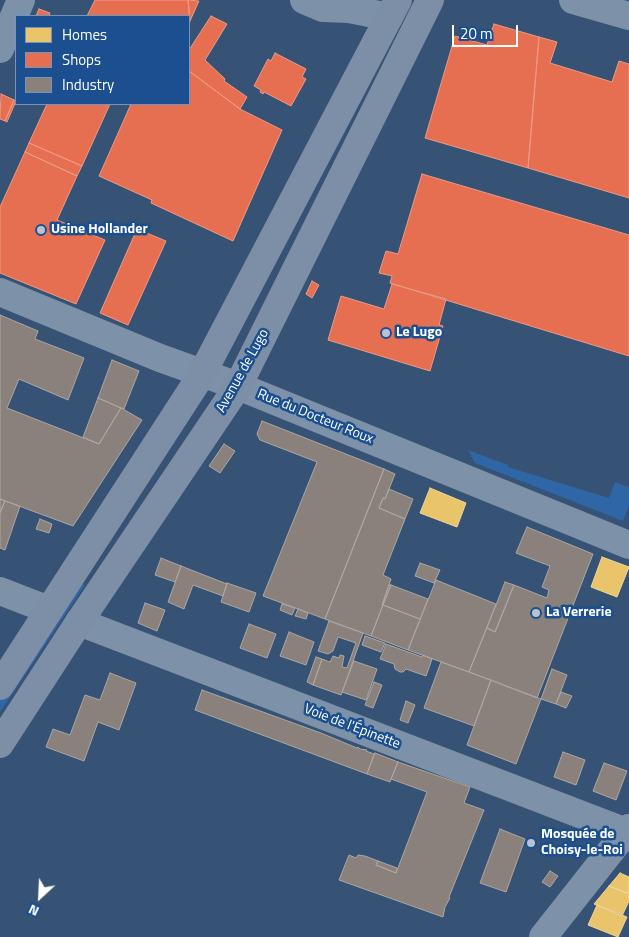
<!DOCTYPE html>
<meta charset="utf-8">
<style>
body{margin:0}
#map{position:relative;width:629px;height:937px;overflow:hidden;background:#365274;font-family:"Titillium Web",sans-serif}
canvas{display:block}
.legend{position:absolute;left:15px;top:15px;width:175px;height:90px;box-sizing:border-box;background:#1b4f8f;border:1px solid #7695bc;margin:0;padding:6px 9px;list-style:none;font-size:15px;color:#fff}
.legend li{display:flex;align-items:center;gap:10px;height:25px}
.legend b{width:25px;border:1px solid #7695bc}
.north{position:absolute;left:15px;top:872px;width:50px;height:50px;-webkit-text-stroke:4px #1b4f8f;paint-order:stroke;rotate:205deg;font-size:14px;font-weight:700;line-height:20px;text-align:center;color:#fff}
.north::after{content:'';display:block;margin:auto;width:18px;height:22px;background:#fff;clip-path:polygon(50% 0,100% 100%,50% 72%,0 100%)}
.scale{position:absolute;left:452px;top:25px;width:66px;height:22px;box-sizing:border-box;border:2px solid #fff;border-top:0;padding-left:6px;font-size:15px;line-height:18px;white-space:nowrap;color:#fff;-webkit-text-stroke:4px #1b4f8f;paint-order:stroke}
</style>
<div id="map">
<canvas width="629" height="937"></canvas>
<ul class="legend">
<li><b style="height:14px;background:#e9c46a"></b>Homes</li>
<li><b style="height:14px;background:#e76f51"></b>Shops</li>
<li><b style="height:14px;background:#8a817c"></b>Industry</li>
</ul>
<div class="north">N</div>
<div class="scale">20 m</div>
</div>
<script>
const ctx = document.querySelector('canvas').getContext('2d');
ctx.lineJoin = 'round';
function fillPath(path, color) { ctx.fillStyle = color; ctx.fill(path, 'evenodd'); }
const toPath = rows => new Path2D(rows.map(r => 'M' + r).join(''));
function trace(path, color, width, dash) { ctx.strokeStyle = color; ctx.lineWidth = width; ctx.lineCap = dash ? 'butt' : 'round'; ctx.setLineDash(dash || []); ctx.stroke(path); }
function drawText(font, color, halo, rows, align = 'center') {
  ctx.font = font + ' "Titillium Web",sans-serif'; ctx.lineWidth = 5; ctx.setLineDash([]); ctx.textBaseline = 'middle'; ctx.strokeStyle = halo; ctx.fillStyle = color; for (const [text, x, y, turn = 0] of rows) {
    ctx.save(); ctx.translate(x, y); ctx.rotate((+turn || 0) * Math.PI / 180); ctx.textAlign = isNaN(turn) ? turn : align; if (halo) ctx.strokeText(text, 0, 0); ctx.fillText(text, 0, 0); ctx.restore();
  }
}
const green = toPath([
 [468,450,508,465,508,467,609,498,615,482,629,487,629,505,623,521,475,463],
 [77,580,85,585,0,712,0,697]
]);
const homes = toPath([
 [430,488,466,503,457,527,420,513,430,488],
 [602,557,629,567,617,597,591,587,602,557],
 [620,873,629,877,629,894,609,886,620,873],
 [609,886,629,894,629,901,622,916,594,904,609,886],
 [597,905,627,917,618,937,588,925,597,905]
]);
const shops = toPath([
 [95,0,188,0,190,21,189,25,189,16,87,16,95,0],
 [188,0,199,1,190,21,188,0],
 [39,9,50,13,49,16,36,16,39,9],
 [211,16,227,24,205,60,225,79,224,81,247,97,240,109,189,71,189,50,211,16],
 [494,24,539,37,528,168,425,138,455,36,487,45,494,24],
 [539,37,557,42,550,63,612,82,619,61,629,64,629,198,528,168,539,37],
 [275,53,306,69,302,77,306,79,291,106,264,92,263,94,260,92,261,90,254,86,268,59,271,61,275,53],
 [189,71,240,109,282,130,233,241,151,203,152,200,99,176,131,104,189,104,189,71],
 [1,94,14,100,5,121,0,119,1,94],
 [14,100,16,101,7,122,5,121,14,100],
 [47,104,110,104,82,166,29,143,47,104],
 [29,143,82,166,77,176,25,152,29,143],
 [25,152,77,176,57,220,105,240,76,304,0,273,0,207,25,152],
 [422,174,629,235,629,356,390,283,392,276,379,273,386,251,398,254,422,174],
 [137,229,166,241,128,325,100,313,137,229],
 [312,281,319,285,312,298,306,294,312,281],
 [392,284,446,299,439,325,443,326,430,371,328,340,341,296,384,309,392,284]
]);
const industry = toPath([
 [0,315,38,331,35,339,84,358,68,400,19,379,7,408,99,444,121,408,142,420,73,526,0,499,0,315],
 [112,360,139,371,124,409,98,398,112,360],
 [98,398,121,408,99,444,83,437,98,398],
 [262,421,384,469,325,619,263,596,317,462,260,440,257,434,262,421],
 [224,444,235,451,220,473,209,466,224,444],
 [384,469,395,474,385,499,383,498,379,508,405,519,383,575,391,579,382,605,383,605,371,636,325,619,384,469],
 [389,489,413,499,405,519,379,508,383,498,385,499,389,489],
 [0,499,5,501,0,513,0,499],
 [5,501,20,506,5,550,0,548,0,513,5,501],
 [40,519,52,524,49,533,36,529,40,519],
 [527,527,593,554,537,698,469,672,487,628,495,632,514,585,547,598,549,590,542,587,550,566,516,553,527,527],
 [161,558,181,566,175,582,155,575,161,558],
 [420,563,440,570,434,583,415,576,420,563],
 [181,566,227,584,223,596,193,585,184,609,168,602,181,566],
 [436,580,496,604,469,672,408,650,436,580],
 [505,582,514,585,495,632,487,628,505,582],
 [227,583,256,593,249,612,221,602,227,583],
 [389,585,391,585,383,605,382,605,389,585],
 [391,585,428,599,420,619,383,605,391,585],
 [145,603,165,610,157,631,138,623,145,603],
 [282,604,295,608,292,615,280,610,282,604],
 [383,605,420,619,408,650,371,636,383,605],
 [298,609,308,613,306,619,295,616,298,609],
 [329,621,363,633,341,695,313,685,322,659,330,662,333,656,339,658,340,655,344,656,342,667,347,668,356,643,338,637,333,651,328,654,318,651,329,621],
 [249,624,276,634,267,658,240,648,249,624],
 [289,632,314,642,306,665,280,656,289,632],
 [365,636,385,643,381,652,362,645,365,636],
 [386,644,422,657,423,655,432,659,426,676,406,669,403,672,400,672,395,669,394,664,380,659,386,644],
 [316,657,322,659,313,685,307,682,316,657],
 [354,661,377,669,366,700,342,692,354,661],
 [441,662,491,680,474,726,424,708,441,662],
 [552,669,567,675,556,704,541,699,552,669],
 [110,673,136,683,119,730,98,722,84,761,46,747,53,729,70,735,85,695,100,700,110,673],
 [491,680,541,699,516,764,467,745,491,680],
 [374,682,382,685,373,708,365,705,374,682],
 [202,690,321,733,357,748,358,747,360,749,367,750,366,751,374,754,367,774,195,710,202,690],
 [561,692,572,696,566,708,556,704,561,692],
 [406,701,415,705,408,723,400,720,406,701],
 [563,752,585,760,576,785,554,777,563,752],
 [375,753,398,762,390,782,367,774,375,753],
 [398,762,470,787,464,803,484,810,449,897,450,898,445,907,443,917,339,880,349,855,356,858,358,855,365,856,378,861,376,865,396,873,427,792,391,779,398,762],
 [604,763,627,771,616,800,593,791,604,763],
 [500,829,525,839,506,892,480,883,500,829],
 [378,861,397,868,396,873,376,865,378,861],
 [550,871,558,876,550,887,542,882,550,871]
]);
const minor = toPath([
 [304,0,323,8,349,9,389,17],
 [573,0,629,16],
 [0,49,21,0],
 [0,292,160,358,238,386,629,545],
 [0,591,49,610],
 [79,622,629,833],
 [543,937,629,828]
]);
const major = toPath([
 [0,686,202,374,398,0],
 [0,744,79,622,238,386,430,0]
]);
const markers = [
 [41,230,5,"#b9c2ce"],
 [386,333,5,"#b9c2ce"],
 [536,613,5,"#b9c2ce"],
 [531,843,5,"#b9c2ce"]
];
const poiNames = [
 ["Usine Hollander",51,230],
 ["Le Lugo",396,333],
 ["La Verrerie",546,613],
 ["Mosquée de",541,835],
 ["Choisy-le-Roi",541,851]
];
const streetNames = [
 ["Avenue de Lugo",243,371,-61],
 ["Rue du Docteur Roux",315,417,22],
 ["Voie de l'Épinette",352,727,21]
];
fillPath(green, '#2f66a5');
fillPath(homes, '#e9c46a');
trace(homes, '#f0d697', 1);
fillPath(shops, '#e76f51');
trace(shops, '#ee9a85', 1);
fillPath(industry, '#8a817c');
trace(industry, '#ada7a3', 1);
trace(minor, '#7d92a8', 28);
trace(major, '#7d8ea7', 28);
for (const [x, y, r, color] of markers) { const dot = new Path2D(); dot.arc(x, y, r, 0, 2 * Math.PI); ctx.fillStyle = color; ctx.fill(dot); trace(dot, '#1b4f8f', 2); }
drawText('bold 14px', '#fff', '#1b4f8f', poiNames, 'left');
drawText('14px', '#fff', '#1b4f8f', streetNames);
</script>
